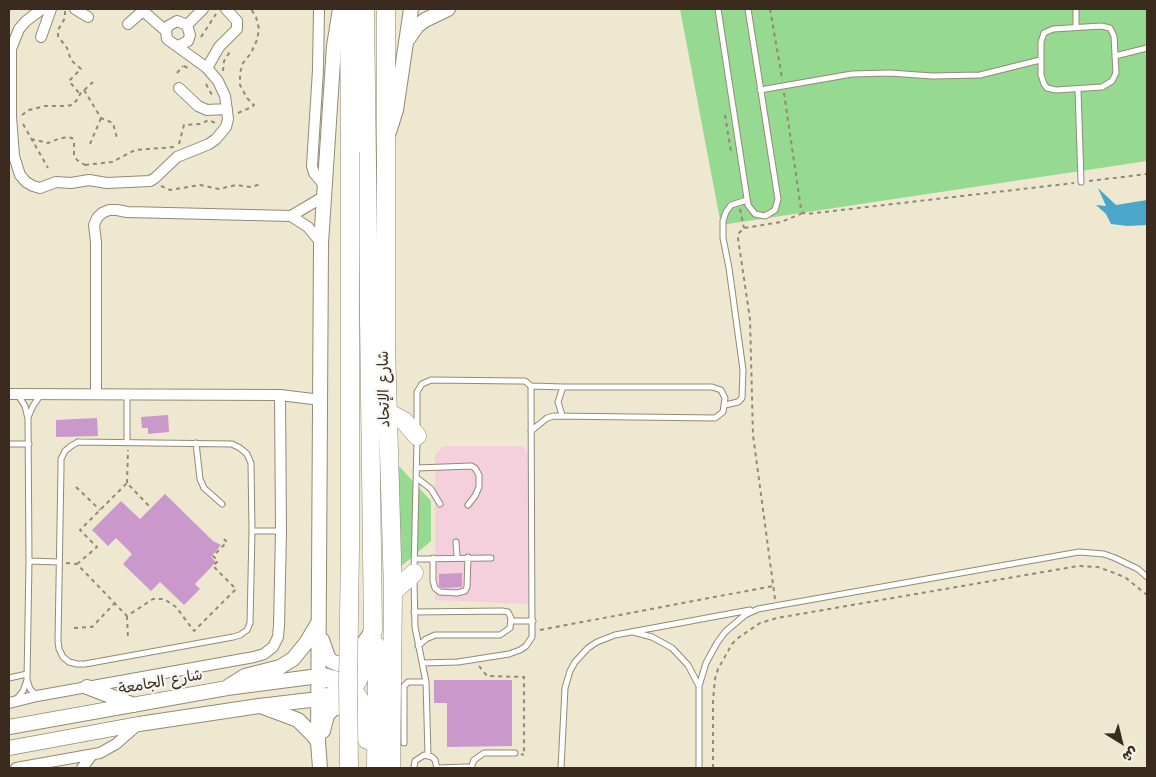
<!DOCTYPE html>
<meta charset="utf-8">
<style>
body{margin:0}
#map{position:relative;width:1156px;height:777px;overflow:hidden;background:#ede8cf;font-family:Kalam,"Playpen Sans Arabic",sans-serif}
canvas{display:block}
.frame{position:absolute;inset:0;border:10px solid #3b2a1e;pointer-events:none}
.north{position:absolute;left:1096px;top:717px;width:50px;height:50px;-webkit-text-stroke:4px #f6f6f2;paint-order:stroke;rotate:144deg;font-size:14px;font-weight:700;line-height:20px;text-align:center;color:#3b2a1e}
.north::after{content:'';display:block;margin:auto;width:18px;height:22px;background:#3b2a1e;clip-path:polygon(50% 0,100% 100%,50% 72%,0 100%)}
</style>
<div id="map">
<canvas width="1156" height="777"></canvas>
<div class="frame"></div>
<div class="north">ش</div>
</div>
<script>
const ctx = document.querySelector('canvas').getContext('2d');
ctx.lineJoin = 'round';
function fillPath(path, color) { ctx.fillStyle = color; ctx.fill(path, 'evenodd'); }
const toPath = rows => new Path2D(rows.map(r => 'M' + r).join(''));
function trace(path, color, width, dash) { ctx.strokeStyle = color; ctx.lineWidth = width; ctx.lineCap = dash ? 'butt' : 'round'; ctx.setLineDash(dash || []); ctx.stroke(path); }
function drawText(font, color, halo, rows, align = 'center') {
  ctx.font = font + ' Kalam,"Playpen Sans Arabic",sans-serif'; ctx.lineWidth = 4.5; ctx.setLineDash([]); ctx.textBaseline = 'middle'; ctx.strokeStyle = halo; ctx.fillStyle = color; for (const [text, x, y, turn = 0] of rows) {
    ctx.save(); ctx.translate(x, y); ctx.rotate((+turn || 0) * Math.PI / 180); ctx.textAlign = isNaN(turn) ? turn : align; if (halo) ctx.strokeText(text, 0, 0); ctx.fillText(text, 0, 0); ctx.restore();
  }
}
const built = toPath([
 [443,446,522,446,528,454,529,604,435,600,435,455]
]);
const green = toPath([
 [680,9,1147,9,1147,161,721,225],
 [397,464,431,501,431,541,398,569]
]);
const water = toPath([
 [1098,188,1116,205,1147,200,1147,225,1128,226,1111,224,1106,214,1096,205,1106,206]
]);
const building = toPath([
 [168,415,169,432,148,434,148,428,142,428,141,417],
 [97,418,98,436,56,437,56,420],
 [165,494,213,541,221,545,211,557,216,562,195,584,200,589,184,605,160,582,151,591,123,564,132,554,116,538,108,546,92,530,121,501,140,519],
 [462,573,462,587,442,588,439,586,439,574],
 [434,680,512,680,512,746,447,747,447,703,434,703]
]);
const path = toPath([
 [770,9,782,78],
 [65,11,65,18,58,30,58,36,67,48,71,60,81,69,69,81,79,93],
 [201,37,216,14],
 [184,66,190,69],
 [223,71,224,61,231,50],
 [177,73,183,66],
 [206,84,212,95],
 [84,90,101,118,113,123,117,138],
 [784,93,801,209,803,213,807,214,1074,183],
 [238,113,252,107,254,105,247,98,240,85,240,73,243,63,251,53,257,40,259,29,256,17,251,9],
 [22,115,29,110,45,106,67,106,72,105,78,99,80,94,93,82],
 [725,115,731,152],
 [23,124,48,168],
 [31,139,48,143,58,139,67,137,72,138,74,142,74,155,77,160,85,165,86,170],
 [90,144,101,118],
 [179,144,184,125,200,124,209,120,217,124],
 [85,165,112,162,135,150,174,147],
 [1089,181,1147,174],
 [161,186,170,190,200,185,219,189,236,185,251,187,261,184],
 [740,209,744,228],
 [127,483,128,450],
 [76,487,100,510],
 [66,563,77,564,127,616,153,599,164,599,176,607,194,631,236,589,213,566,218,561,213,556,227,542,224,539],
 [77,564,97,547,80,530,127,483,149,506],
 [775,599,753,435,750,319,738,238,739,233,744,228,781,222,803,213],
 [127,616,128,639],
 [74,628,92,627,114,604],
 [540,630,773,586],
 [479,666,487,676,524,677,524,755,521,754],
 [713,768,713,700,715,679,718,669,732,644,738,638,760,623,777,618,1078,566,1098,567,1117,574,1126,578,1147,595]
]);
const lane = toPath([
 [718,9,748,205,755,214,765,216,775,210,778,199,748,9],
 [1076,9,1076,27],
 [1101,26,1110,28,1114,36,1116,73,1112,81,1102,87,1056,90,1047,88,1044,84,1041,75,1041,42,1044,33,1053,29,1101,26],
 [1115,56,1147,48],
 [1078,89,1081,182],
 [760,90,852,74,890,73,932,76,980,75,1040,60],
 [127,395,127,443],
 [725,405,738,402,742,398,743,370,729,268,723,238,723,221,726,212,731,205,747,200],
 [562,415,558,402,563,387],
 [28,417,33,406,41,394],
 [417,429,417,392,422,384,431,380,518,381,525,381,531,386,563,387,712,387,721,390,725,398,723,412,715,418,554,416,547,418,531,431],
 [78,442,232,444,240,448,247,454,251,463,252,531,250,623,247,630,240,635,233,637,85,664,77,664,69,662,63,657,59,649,58,641,61,467,61,459,65,451,71,446,78,442],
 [196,443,200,479,204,488,222,504],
 [9,444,29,444],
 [417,468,471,466,475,468,479,475,479,487,475,496,468,505],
 [417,478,431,489,440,504],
 [252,531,281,531],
 [456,542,457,557],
 [433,558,433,581,435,588,440,592,457,593,465,591,467,587,468,557],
 [414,559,491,558],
 [29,561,59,562],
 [414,571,417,440],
 [414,580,415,627,426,682,428,755],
 [414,612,502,611,508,612,511,618,510,628,500,635,435,635,426,639,418,646],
 [511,621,533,621],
 [633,632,652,637,672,648,688,665,699,686],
 [423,663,458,662,509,654,520,650,526,646,532,637,531,386],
 [9,678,27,674],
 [27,680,30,689,37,696],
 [16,700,23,691,27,680,29,561,28,419,25,406,18,395],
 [404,743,404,686,408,682,426,682],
 [414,768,415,761,424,755,432,757,435,760,437,768],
 [437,768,467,767,472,768],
 [471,768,474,760,484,753,515,753],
 [561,768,565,688,570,671,575,662,588,648,597,642,615,635,750,610],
 [699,768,699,686,706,663,717,643,725,632,745,615,758,609,1079,552,1104,554,1115,558,1138,569,1147,577]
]);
const street = toPath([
 [42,9,26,21,19,29,11,49,11,116,14,156,20,175,26,182,33,186,40,188,56,182,71,183,89,180,107,183,150,181,155,178,177,157,209,144,216,139,226,127,228,119,225,96,218,81,207,68,167,39,166,31,168,26,177,21,187,25,190,35,188,41,178,46],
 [75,9,88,17],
 [319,9,318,70,312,166,314,173,324,185],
 [143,11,166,31],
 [128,24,145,9],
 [187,25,203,9],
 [41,37,51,9],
 [207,68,219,47,237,29,237,21,226,9],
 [179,88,198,106,207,110,227,109],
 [291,216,323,197],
 [9,394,280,395,321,400],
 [96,394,96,242,94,225,97,218,102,213,109,210,117,210,127,212,291,216,308,227,321,243],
 [9,703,37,696,254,657,264,654,273,647,278,637,279,626,281,531,280,395],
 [16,768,100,753,116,744,139,724],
 [82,768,92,755]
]);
const secondary = toPath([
 [408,39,417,26,425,20,448,9],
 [389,132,396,110,411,9],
 [322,640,328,657,331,661,338,664,352,659,370,634],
 [229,686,245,676,280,667,293,659,306,643,318,623],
 [87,687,134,705],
 [263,707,298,720,313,735,318,742],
 [9,727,227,688,319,676],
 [323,731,327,715,333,709,341,707,349,708,356,714],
 [9,748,139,724,259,706,319,699],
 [320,768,318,742,321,243,334,46,340,9]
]);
const highway = toPath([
 [349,9,350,152],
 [386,9,386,347,393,592,391,768],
 [387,412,404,421,417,436],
 [393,592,414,573],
 [375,644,377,669,376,768],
 [319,676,338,681,350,688,357,695,362,704,365,715,367,740],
 [319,699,338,695,357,682,365,665,373,630,365,9]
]);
const highwayBridge = toPath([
 [349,768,348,682,350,550,350,152]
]);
const streetNames = [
 ["شارع الإتحاد",386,389,-91],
 ["شارع الجامعة",161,684,-10]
];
fillPath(built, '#f4cfdc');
fillPath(green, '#96d990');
fillPath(water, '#4ba7c9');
fillPath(building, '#cb98cc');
trace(lane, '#948976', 7);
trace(street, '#948976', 12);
trace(secondary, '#948976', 16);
trace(highway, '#948976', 19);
trace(path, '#948976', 2, [4, 4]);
trace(lane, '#fff', 5);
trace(street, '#fff', 10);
trace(secondary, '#fff', 14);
trace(highway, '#fff', 18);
trace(highwayBridge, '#948976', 19, []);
trace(highwayBridge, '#fff', 18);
drawText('15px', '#3b2a1e', '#f6f6f2', streetNames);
</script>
